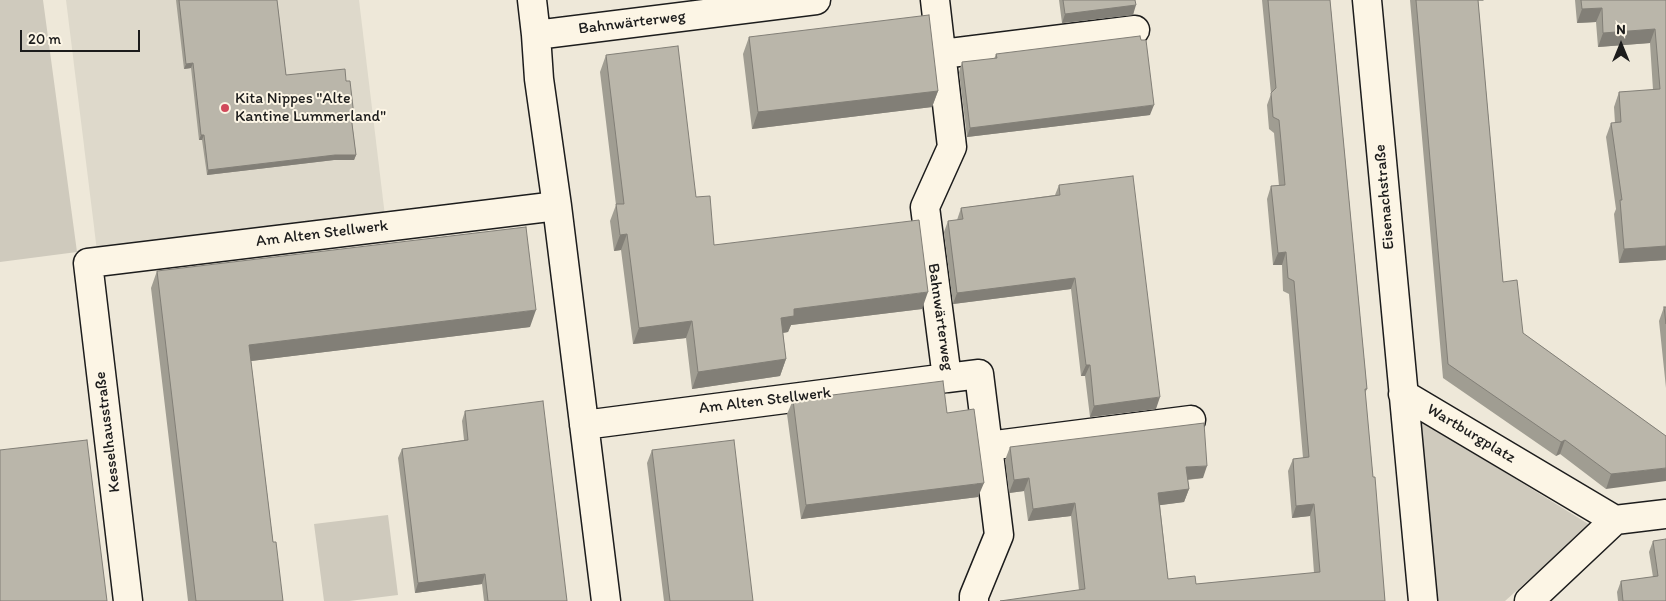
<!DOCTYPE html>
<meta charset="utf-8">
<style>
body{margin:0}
#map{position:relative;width:1666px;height:601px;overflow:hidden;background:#eee8d9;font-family:Itim,sans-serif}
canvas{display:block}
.north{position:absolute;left:1596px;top:20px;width:50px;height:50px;-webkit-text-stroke:4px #fcf5e5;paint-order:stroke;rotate:0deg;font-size:14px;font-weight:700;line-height:20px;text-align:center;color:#1c1c1c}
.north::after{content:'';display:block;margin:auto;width:18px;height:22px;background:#1c1c1c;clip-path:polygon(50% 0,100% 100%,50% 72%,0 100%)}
.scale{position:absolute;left:20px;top:30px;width:120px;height:22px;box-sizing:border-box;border:2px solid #1c1c1c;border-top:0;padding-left:6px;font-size:15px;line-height:18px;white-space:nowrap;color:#1c1c1c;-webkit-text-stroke:4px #fcf5e5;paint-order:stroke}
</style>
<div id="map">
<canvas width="1666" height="601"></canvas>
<div class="north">N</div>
<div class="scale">20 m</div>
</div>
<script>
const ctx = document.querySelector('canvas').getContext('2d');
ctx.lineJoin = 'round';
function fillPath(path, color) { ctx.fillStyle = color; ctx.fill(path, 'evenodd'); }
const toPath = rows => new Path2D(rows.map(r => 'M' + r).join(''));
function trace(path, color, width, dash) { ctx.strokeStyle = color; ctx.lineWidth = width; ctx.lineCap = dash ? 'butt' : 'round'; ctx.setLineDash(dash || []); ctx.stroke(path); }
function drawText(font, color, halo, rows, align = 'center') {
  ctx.font = font + ' Itim,sans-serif'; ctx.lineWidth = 4; ctx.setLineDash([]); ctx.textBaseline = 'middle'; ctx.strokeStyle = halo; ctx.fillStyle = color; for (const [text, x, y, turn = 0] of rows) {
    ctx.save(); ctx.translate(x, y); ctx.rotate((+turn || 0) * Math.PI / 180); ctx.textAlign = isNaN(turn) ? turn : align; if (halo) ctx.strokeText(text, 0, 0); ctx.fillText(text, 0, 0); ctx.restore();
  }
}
const built = toPath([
 [66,0,359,0,385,216,97,251]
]);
const green = toPath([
 [0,0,43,0,77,252,0,262],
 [1420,420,1590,525,1505,601,1438,601],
 [388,515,398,595,349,601,324,601,314,524]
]);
const minor = toPath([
 [532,0,536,35,539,79,557,206,606,601],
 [935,0,952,147,925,207,947,378,979,374,999,535,974,596,974,601],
 [1367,0,1423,601],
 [536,35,816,0],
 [942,54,1135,30],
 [1403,394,1615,520],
 [584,425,947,378],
 [988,446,1191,420],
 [1615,520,1666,514],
 [128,601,88,263,557,206],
 [1529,601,1615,520]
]);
const wall = toPath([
 [176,0,277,0,286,75,346,81,354,116,352,122,356,155,354,160,334,160,207,175,202,140,199,140,191,68,184,69],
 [1059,0,1135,0,1133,15,1062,23],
 [1262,0,1330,0,1367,389,1365,393,1385,601,1079,590,1071,516,1028,521,1024,491,1009,493,1005,460,1010,447,1203,478,1188,480,1189,489,1184,502,1160,505,1168,579,1196,584,1314,573,1310,516,1292,518,1288,471,1293,459,1303,458,1289,294,1283,291,1282,265,1273,265,1267,199,1271,186,1279,186,1274,133,1269,129,1267,105,1271,94],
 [1410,0,1484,0,1483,1,1478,1,1503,282,1523,333,1666,436,1606,489,1560,454,1556,456,1443,378],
 [1575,0,1666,0,1666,260,1619,263,1614,214,1616,209,1606,137,1611,123,1615,123,1614,107,1619,92,1653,90,1650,43,1598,47,1596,22,1577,23],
 [749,37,938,91,932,107,752,129,743,54],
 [996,54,1150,115,967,137,959,72,962,62,994,59],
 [606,55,696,197,714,245,922,309,791,325,788,332,783,333,786,359,780,376,692,389,686,338,633,344,621,250,614,251,610,221,616,205,600,72],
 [1059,185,1156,409,1090,417,1085,376,1081,376,1071,289,953,304,944,232,948,221,957,220,961,208,1055,195],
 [157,271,530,327,251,361,273,542,283,601,188,601,151,288],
 [1664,307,1666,307,1666,388,1659,321],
 [793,400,947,413,978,497,801,519,787,414],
 [465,411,567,601,484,601,482,584,415,593,398,458,402,449,464,440,462,421],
 [652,450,753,601,664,601,647,463],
 [1653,541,1666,601,1618,601,1617,592,1621,581,1653,577,1649,552]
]);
const shadedWall = toPath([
 [1136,5,1133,15,1062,23,1065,14],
 [1602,8,1596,22,1577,23,1582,9],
 [1655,29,1650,43,1598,47,1603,33],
 [193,63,191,68,184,69,186,64],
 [938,91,932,107,752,129,758,112],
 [1154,105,1150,115,967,137,970,128],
 [201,135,204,135,202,140,199,140],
 [335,155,356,155,354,160,334,160,207,175,208,170],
 [627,234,621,250,614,251,620,235],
 [1666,246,1666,260,1619,263,1624,249],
 [1286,252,1282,265,1273,265,1278,253],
 [1075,278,1071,289,953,304,957,293],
 [928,292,922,309,791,325,788,332,775,334,781,318,794,309],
 [536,310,530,327,243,362,249,345],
 [692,321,686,338,633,344,639,328],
 [786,359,780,376,692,389,698,372],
 [1086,365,1090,365,1085,376,1081,376],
 [1160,397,1156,409,1090,417,1094,406],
 [1565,440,1560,454,1556,456,1561,442],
 [1207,466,1203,478,1182,480,1186,467],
 [1666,468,1666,481,1606,489,1611,474],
 [1029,478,1024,491,1009,493,1014,480],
 [984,483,978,497,801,519,806,505],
 [1189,489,1184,502,1154,506,1158,493],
 [1075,503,1071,516,1028,521,1033,509],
 [1314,504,1310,516,1292,518,1296,506],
 [485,574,482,584,415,593,418,583]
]);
const building = toPath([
 [179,0,277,0,286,75,345,69,346,81,350,81,354,116,351,116,356,155,335,155,208,170,204,135,201,135,193,63,186,64,179,0],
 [1063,0,1135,0,1136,5,1065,14,1063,0],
 [1268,0,1330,0,1367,389,1365,389,1373,477,1375,477,1385,601,1000,601,1085,589,1075,503,1033,509,1029,478,1014,480,1010,447,1204,423,1207,466,1186,467,1189,489,1158,493,1168,579,1195,576,1196,584,1320,572,1314,504,1296,506,1293,459,1309,457,1294,281,1288,278,1286,252,1278,253,1271,186,1285,185,1279,120,1273,117,1271,93,1276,88,1268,0],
 [1416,0,1478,0,1503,282,1517,280,1523,333,1666,436,1666,468,1611,474,1565,440,1561,442,1448,364,1416,0],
 [1581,0,1666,0,1666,246,1624,249,1620,200,1622,200,1611,123,1621,122,1619,92,1660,89,1655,29,1603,33,1602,8,1582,9,1581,0],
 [929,15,938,91,758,112,749,37,929,15],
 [1140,36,1141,40,1146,40,1154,105,970,128,962,62,997,58,996,54,1140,36],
 [678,46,696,197,710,196,714,245,919,220,928,292,794,309,794,316,781,318,786,359,698,372,692,321,639,328,627,234,620,235,616,204,624,204,606,55,678,46],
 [1133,176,1160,397,1094,406,1090,365,1086,365,1075,278,957,293,948,221,963,219,961,208,1060,195,1059,185,1133,176],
 [526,227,536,310,249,345,273,542,276,542,283,601,196,601,157,271,526,227],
 [1664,307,1666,307,1666,324,1664,307],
 [943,381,947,413,974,409,984,483,806,505,793,400,943,381],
 [543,401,567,601,488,601,485,574,418,583,402,449,468,440,465,411,543,401],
 [87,440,107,601,0,601,0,450,87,440],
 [734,440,753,601,670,601,652,450,734,440],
 [1666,539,1666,601,1623,601,1621,581,1658,576,1653,541,1666,539]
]);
const markers = [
 [225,108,5,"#d1495b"]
];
const streetNames = [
 ["Bahnwärterweg",632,23,-7],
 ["Eisenachstraße",1385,197,-95],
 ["Am Alten Stellwerk",322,234,-7],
 ["Bahnwärterweg",940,317,82],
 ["Am Alten Stellwerk",765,401,-7],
 ["Kesselhausstraße",108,432,-97],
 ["Wartburgplatz",1471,434,31]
];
const poiNames = [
 ["Kita Nippes \"Alte",235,99],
 ["Kantine Lummerland\"",235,117]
];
fillPath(built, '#ded9cb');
fillPath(green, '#cfcabd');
trace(minor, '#1c1c1c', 31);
trace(minor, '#fcf5e5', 28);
fillPath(wall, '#a09d92');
fillPath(shadedWall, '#827f77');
fillPath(building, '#bab6aa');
trace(building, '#827f77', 1);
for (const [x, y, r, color] of markers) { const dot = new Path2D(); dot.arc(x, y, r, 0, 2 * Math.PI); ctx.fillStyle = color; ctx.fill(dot); trace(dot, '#fcf5e5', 2); }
drawText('16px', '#1c1c1c', '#fcf5e5', streetNames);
drawText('16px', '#1c1c1c', '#fcf5e5', poiNames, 'left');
</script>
